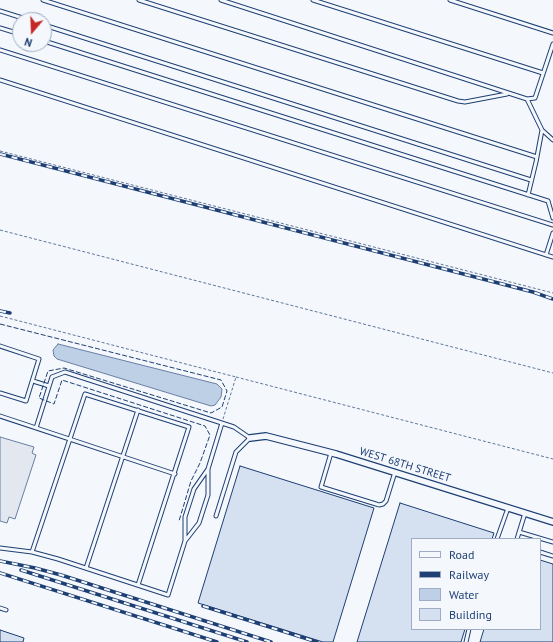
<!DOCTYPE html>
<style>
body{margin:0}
#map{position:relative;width:553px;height:642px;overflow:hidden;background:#f4f7fb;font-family:"PT Sans",sans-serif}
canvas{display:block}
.legend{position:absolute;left:411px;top:538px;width:130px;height:92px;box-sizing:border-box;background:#f4f7fb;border:1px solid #9eadc5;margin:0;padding:5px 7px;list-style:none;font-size:12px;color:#1d3f73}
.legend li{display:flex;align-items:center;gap:8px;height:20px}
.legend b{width:20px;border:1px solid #9eadc5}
.north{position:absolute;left:12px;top:12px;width:40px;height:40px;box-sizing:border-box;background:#f4f7fb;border:1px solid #9eadc5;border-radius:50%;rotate:199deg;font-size:11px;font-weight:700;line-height:16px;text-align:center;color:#1d3f73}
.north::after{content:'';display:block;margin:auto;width:14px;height:18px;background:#c62828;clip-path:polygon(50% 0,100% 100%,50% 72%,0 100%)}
</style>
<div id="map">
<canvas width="553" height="642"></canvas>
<ul class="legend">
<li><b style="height:5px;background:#f4f7fb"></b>Road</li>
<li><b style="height:5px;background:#1d3f73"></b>Railway</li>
<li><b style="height:11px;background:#bed0e5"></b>Water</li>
<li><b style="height:11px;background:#d5e0f0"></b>Building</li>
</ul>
<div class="north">N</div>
</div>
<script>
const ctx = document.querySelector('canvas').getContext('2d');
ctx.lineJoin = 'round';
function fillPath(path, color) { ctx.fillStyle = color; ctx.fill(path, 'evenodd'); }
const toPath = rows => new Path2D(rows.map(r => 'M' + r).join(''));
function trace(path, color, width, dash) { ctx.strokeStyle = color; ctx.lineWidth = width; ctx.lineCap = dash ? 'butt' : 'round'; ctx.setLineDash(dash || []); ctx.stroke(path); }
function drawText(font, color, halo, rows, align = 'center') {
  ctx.font = font + ' "PT Sans",sans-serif'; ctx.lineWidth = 3; ctx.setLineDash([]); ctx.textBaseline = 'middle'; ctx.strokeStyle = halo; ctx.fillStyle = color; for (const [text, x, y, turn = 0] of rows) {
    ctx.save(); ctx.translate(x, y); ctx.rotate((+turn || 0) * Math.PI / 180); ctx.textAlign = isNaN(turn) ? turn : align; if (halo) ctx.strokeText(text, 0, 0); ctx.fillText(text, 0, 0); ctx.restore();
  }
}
const parking = toPath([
 [0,437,34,447,32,453,36,455,15,519,9,517,7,523,0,521,0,437]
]);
const water = toPath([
 [58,344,217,384,222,389,221,397,215,405,211,406,57,359,54,356,53,350,58,344]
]);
const building = toPath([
 [240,466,374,508,333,642,323,642,198,603,240,466],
 [400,503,494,533,492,539,412,539,412,629,465,629,461,642,357,642,400,503],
 [540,560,553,564,553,642,480,642,484,629,540,629,540,560],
 [0,630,24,638,23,642,0,642,0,630]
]);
const path = toPath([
 [0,151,553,293],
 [0,230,553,373],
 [0,316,236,377,223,419],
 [236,377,553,459]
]);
const service = toPath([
 [43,0,537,157],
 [139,0,458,101,465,102,507,94],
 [221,0,527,99,535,98,553,44],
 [313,0,543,73],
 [450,0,553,33],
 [0,11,29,20],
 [44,25,531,180],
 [0,28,20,34],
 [44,41,548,201,553,218],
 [0,50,553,225],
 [0,80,553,257],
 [527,99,542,130,553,140],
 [528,195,536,162,542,130],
 [546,255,553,233],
 [0,346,39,359,26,401,0,393],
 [33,381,49,386],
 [0,416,175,474],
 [36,428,52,377,65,372,234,427,250,438,236,452,216,516],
 [331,453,321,487,376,504,379,505,383,504,386,501,395,472],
 [208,469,208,495,199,523,185,541,185,517,194,489,208,469],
 [208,469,222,423],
 [519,532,553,542],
 [497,539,508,508],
 [517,539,525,513],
 [0,548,32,552,58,559,168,595,185,541],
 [32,552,85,394,189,427,138,585],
 [540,552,553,556],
 [86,568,138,410],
 [0,608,6,610],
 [466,642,469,629]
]);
const minor = toPath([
 [250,438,266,436,336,454,553,522]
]);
const rail = toPath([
 [0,154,533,292,553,299],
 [0,311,10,313],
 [0,561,35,568,61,575,271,642],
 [21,570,247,642],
 [0,573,217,642],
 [203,606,317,642]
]);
const fence = toPath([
 [0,324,221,380,227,391,222,407,211,413,64,368,48,371,39,398,54,404,62,380,205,426,210,435,200,463,191,481,179,521]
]);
const streetNames = [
 ["WEST 68TH STREET",405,465,17]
];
fillPath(parking, '#e3e8f0');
trace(parking, '#687fa3', 1);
fillPath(water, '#bed0e5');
trace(water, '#687fa3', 1);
fillPath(building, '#d5e0f0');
trace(building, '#1d3f73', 1);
trace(service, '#1d3f73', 5);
trace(minor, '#1d3f73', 8);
trace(path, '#5e769c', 1, [3, 2]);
trace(service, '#f4f7fb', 3);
trace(minor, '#f4f7fb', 5.5);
trace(rail, '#1d3f73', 3.5);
trace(rail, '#f4f7fb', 2, [6]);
trace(fence, '#1d3f73', 1, [5, 2]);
drawText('11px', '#1d3f73', '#f4f7fb', streetNames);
</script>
